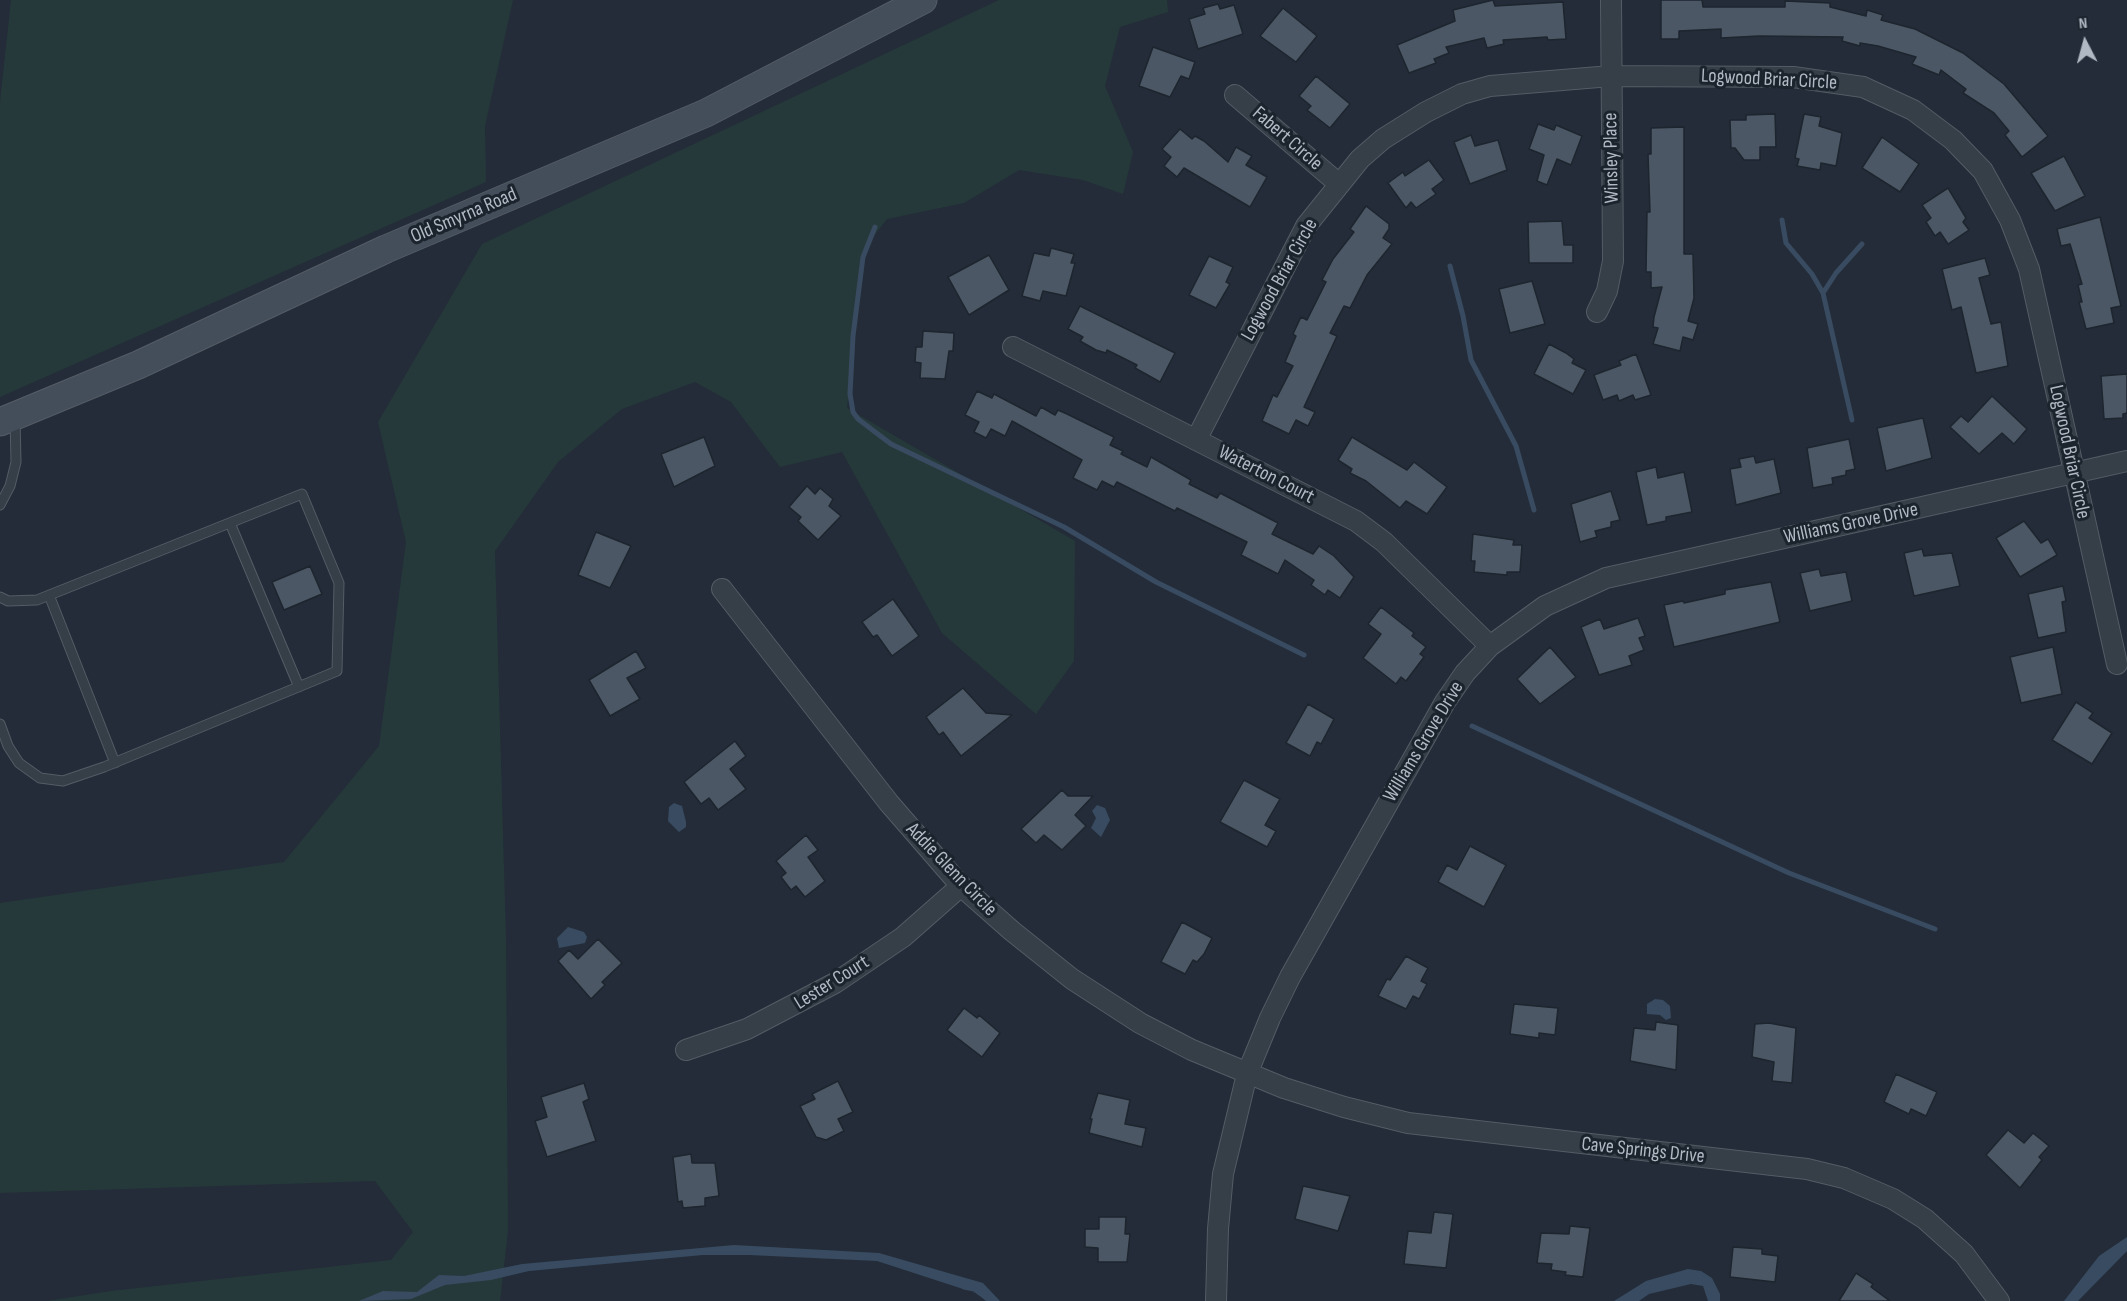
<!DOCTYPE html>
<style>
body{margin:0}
#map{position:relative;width:2127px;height:1301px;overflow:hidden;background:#232c38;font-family:"Sofia Sans Condensed",sans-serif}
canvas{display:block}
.north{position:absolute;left:2055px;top:12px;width:60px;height:60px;-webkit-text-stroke:4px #1b232d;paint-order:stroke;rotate:354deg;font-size:16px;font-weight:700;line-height:24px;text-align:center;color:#b1b9c5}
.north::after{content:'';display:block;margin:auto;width:21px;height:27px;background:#b1b9c5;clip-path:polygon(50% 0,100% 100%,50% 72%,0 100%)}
</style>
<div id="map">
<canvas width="2127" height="1301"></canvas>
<div class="north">N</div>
</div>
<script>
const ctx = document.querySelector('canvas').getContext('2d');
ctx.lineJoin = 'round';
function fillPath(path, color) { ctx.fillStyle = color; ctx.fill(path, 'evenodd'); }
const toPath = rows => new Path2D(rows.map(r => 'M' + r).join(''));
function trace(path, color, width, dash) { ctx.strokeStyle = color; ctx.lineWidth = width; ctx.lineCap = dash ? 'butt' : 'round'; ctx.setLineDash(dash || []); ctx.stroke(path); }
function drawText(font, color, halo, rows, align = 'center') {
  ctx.font = font + ' "Sofia Sans Condensed",sans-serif'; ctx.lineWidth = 6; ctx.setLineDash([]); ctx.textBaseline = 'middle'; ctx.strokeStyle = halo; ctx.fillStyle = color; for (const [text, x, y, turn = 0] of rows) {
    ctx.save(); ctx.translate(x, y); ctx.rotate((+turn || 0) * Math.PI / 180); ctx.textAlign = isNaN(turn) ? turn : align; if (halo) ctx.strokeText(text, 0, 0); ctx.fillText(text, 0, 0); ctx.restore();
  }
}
const green = toPath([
 [11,0,513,0,485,126,486,182,0,397,0,102],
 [999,0,1167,0,1168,12,1120,27,1105,86,1133,152,1123,194,1083,180,1019,170,964,203,887,219,863,250,847,408,1075,541,1074,661,1036,714,942,633,842,452,780,467,731,402,695,382,622,409,558,462,495,551,506,939,508,1231,500,1301,47,1301,111,1291,391,1260,413,1232,375,1181,0,1193,0,903,284,862,379,746,406,542,378,422,482,244]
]);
const water = toPath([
 [674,803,682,806,686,822,686,827,679,832,668,821,669,807],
 [1097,805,1105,808,1110,820,1101,837,1091,828,1096,818,1092,811],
 [568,927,584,932,587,937,585,943,559,948,557,938],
 [1655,999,1663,1000,1670,1006,1671,1018,1666,1020,1660,1015,1647,1014,1647,1004],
 [2127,1237,2127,1251,2078,1301,2064,1301,2099,1256],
 [734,1245,879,1253,983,1283,1000,1301,986,1301,972,1288,963,1289,877,1261,749,1255,703,1255,529,1271,491,1280,445,1285,411,1299,359,1301,383,1291,417,1292,439,1275,464,1276,522,1264],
 [1688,1269,1701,1271,1712,1278,1720,1294,1720,1301,1708,1301,1703,1286,1691,1284,1649,1294,1639,1301,1614,1301,1646,1281]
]);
const stream = toPath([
 [1782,220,1786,243,1812,274,1823,293,1852,420],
 [875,227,863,257,853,336,850,394,853,412,858,419,891,444,1064,527,1156,582,1304,655],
 [1450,266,1463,316,1471,360,1516,446,1534,510],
 [1823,293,1836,273,1862,244],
 [1472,726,1789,873,1935,929],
 [964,1287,974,1289,991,1301]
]);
const building = toPath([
 [1493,0,1495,6,1563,2,1566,39,1548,40,1547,37,1503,40,1504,44,1487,48,1484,38,1446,47,1449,53,1434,59,1436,63,1409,73,1397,45,1455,21,1453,10,1493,0],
 [1661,0,1702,0,1703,7,1785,7,1785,1,1830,3,1830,7,1866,16,1867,10,1883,15,1881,20,1915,29,1963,53,2004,84,2048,136,2022,157,2005,135,2009,131,1994,113,1963,93,1966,89,1941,70,1939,75,1912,64,1916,57,1878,46,1860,43,1860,46,1842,41,1843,37,1759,36,1721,38,1721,29,1679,31,1679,39,1661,39,1661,0],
 [1218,4,1220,9,1234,5,1243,34,1198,49,1189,19,1205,14,1203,8,1218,4],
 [1283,8,1317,36,1296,62,1260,36,1283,8],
 [1153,47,1195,62,1189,79,1181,76,1170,97,1139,86,1153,47],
 [1316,76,1350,104,1330,128,1307,110,1311,106,1299,96,1316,76],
 [1775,114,1776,147,1760,147,1760,160,1744,160,1735,148,1731,148,1730,120,1746,120,1746,115,1775,114],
 [1804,114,1821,117,1819,126,1842,133,1836,166,1821,163,1820,170,1797,166,1799,159,1795,158,1804,114],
 [1538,124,1554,130,1556,125,1582,136,1571,165,1557,159,1547,185,1537,181,1544,155,1529,149,1538,124],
 [1684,127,1684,254,1693,254,1694,298,1688,321,1698,324,1693,340,1683,337,1680,351,1653,344,1658,328,1653,327,1654,317,1662,287,1651,288,1651,272,1646,272,1647,212,1650,212,1648,154,1651,154,1651,128,1684,127],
 [1180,129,1192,139,1195,136,1204,141,1228,162,1236,147,1252,156,1246,165,1267,177,1250,207,1184,168,1177,177,1164,166,1171,157,1162,149,1180,129],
 [1471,135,1475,146,1498,140,1507,170,1470,184,1454,142,1471,135],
 [1882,137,1919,164,1900,192,1862,168,1882,137],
 [2064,156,2085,196,2055,211,2031,173,2064,156],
 [1429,160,1444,180,1432,189,1436,194,1416,208,1411,202,1406,208,1388,183,1403,172,1405,176,1429,160],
 [1948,188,1966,218,1963,222,1969,230,1948,244,1940,232,1935,236,1926,222,1931,218,1922,205,1948,188],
 [1366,206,1389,224,1389,229,1383,238,1392,244,1367,275,1350,308,1344,306,1330,333,1337,336,1304,407,1315,412,1308,426,1296,420,1289,434,1262,421,1273,395,1277,397,1293,366,1285,362,1296,336,1293,334,1301,317,1307,320,1326,282,1322,280,1333,259,1354,232,1350,229,1366,206],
 [2100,217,2121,306,2111,308,2114,323,2086,329,2079,302,2082,302,2078,285,2082,284,2070,244,2061,246,2057,229,2100,217],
 [1562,221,1564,245,1573,245,1573,263,1529,263,1528,222,1562,221],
 [1051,248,1074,254,1071,263,1075,263,1066,296,1043,291,1040,301,1022,296,1034,253,1049,256,1051,248],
 [989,255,1009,290,969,315,948,277,989,255],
 [1209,256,1233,267,1226,282,1230,284,1216,308,1189,295,1209,256],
 [1985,258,1990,275,1979,278,1991,324,2001,322,2008,366,1976,373,1961,307,1952,310,1942,269,1985,258],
 [1532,281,1545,324,1510,333,1499,289,1532,281],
 [1080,306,1175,353,1160,382,1135,368,1137,365,1107,350,1106,353,1096,350,1080,341,1083,337,1068,329,1080,306],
 [923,331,954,333,953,351,949,351,945,379,920,378,921,363,915,362,916,347,922,347,923,331],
 [1549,344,1566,353,1574,359,1572,363,1586,370,1573,394,1534,374,1549,344],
 [1636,354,1651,395,1635,400,1633,395,1619,401,1617,395,1603,400,1594,375,1621,365,1619,361,1636,354],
 [2127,374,2127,413,2123,414,2123,418,2104,419,2101,376,2127,374],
 [977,391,992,398,994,394,1036,416,1041,407,1055,415,1058,410,1067,414,1114,437,1110,445,1123,451,1121,454,1147,467,1151,457,1191,480,1189,484,1217,498,1220,493,1278,523,1272,534,1313,554,1319,546,1334,556,1354,577,1340,598,1328,590,1325,595,1311,585,1314,580,1285,560,1278,574,1241,555,1247,542,1177,508,1175,511,1117,482,1114,487,1102,481,1097,490,1073,478,1082,460,1012,421,1005,436,991,429,986,438,974,432,979,422,965,415,977,391],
 [1992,396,2027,429,2014,444,2002,433,1979,454,1950,427,1961,416,1968,422,1992,396],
 [1923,418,1932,458,1886,471,1877,428,1923,418],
 [704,437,715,466,674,487,661,454,704,437],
 [1352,437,1407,470,1414,462,1447,487,1427,514,1406,501,1400,508,1366,481,1350,473,1352,469,1338,460,1352,437],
 [1849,439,1855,469,1846,471,1846,475,1832,478,1833,484,1813,488,1807,448,1849,439],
 [1754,456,1756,463,1774,459,1781,493,1736,505,1730,469,1741,467,1739,459,1754,456],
 [1656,467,1658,478,1684,472,1692,512,1666,517,1666,521,1647,525,1636,472,1656,467],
 [807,486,815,494,820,488,833,499,829,506,841,516,818,540,798,521,801,517,789,507,807,486],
 [1611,491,1620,520,1611,522,1611,527,1595,531,1597,537,1580,542,1571,504,1611,491],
 [2024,521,2041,543,2048,539,2057,555,2020,577,1996,538,2024,521],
 [596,532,631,546,610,588,578,575,596,532],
 [1473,534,1514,540,1513,545,1522,545,1520,572,1507,572,1507,575,1474,572,1475,561,1471,561,1473,534],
 [1922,549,1924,556,1952,553,1960,586,1914,596,1904,553,1922,549],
 [310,566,322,594,284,610,272,582,310,566],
 [1819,569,1821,576,1846,572,1852,601,1810,611,1800,573,1819,569],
 [1771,582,1780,622,1674,647,1664,605,1683,601,1684,603,1725,594,1725,590,1771,582],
 [2063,586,2066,601,2062,602,2066,632,2038,638,2028,594,2063,586],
 [893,599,919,636,892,656,877,635,873,637,862,622,893,599],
 [1381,607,1414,633,1412,636,1426,647,1420,654,1424,657,1406,681,1401,677,1396,684,1363,658,1381,634,1368,624,1381,607],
 [1638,618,1645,636,1639,638,1644,650,1629,656,1632,665,1599,675,1581,627,1600,619,1604,629,1638,618],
 [1550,647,1576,677,1540,704,1517,679,1550,647],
 [2053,647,2062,694,2021,703,2010,657,2053,647],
 [636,651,646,668,627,678,640,699,610,716,589,680,636,651],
 [963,688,986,713,1012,715,961,756,943,732,939,735,926,717,963,688],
 [2076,702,2093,713,2089,718,2112,733,2092,764,2052,740,2076,702],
 [1308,704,1334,719,1321,744,1317,742,1310,756,1286,743,1308,704],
 [735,741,746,756,730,769,746,789,718,810,709,798,701,804,684,782,735,741],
 [1244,780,1280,799,1265,825,1276,831,1267,847,1220,822,1244,780],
 [1062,790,1068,796,1093,796,1075,815,1086,826,1062,850,1044,835,1036,843,1021,829,1062,790],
 [806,835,818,850,808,857,825,881,805,897,796,886,791,890,781,877,786,873,776,861,806,835],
 [1470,846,1506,865,1484,907,1438,882,1447,865,1457,870,1470,846],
 [1182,922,1212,938,1204,954,1197,962,1193,960,1185,974,1161,962,1182,922],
 [598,939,622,963,602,982,605,985,591,999,558,961,569,950,578,959,598,939],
 [1406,956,1428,968,1421,981,1427,984,1419,999,1413,996,1406,1009,1378,996,1387,979,1390,980,1406,956],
 [1514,1004,1558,1008,1555,1035,1539,1033,1539,1038,1510,1034,1514,1004],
 [964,1008,977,1018,979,1015,1000,1033,982,1057,947,1030,964,1008],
 [1656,1022,1678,1025,1676,1070,1630,1061,1634,1028,1655,1030,1656,1022],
 [1769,1023,1796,1028,1792,1083,1772,1081,1774,1062,1752,1057,1755,1024,1769,1023],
 [1896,1074,1937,1092,1926,1116,1911,1109,1909,1114,1884,1102,1896,1074],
 [838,1081,853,1112,838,1119,844,1131,826,1140,816,1137,800,1106,815,1099,812,1094,838,1081],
 [584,1083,589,1099,583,1102,596,1141,547,1157,535,1121,547,1117,541,1097,584,1083],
 [1098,1093,1130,1100,1125,1124,1146,1128,1142,1147,1089,1133,1092,1119,1090,1119,1098,1093],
 [2008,1130,2024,1143,2033,1133,2049,1146,2039,1157,2042,1160,2020,1188,1986,1155,2008,1130],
 [691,1154,692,1163,715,1163,719,1196,705,1198,705,1206,683,1208,682,1201,678,1202,673,1157,691,1154],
 [1303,1186,1350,1196,1338,1231,1295,1219,1303,1186],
 [1434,1212,1453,1214,1446,1268,1404,1264,1408,1231,1431,1233,1434,1212],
 [1099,1217,1126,1217,1125,1234,1130,1234,1127,1262,1098,1262,1098,1248,1085,1247,1085,1229,1099,1229,1099,1217],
 [1570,1226,1590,1228,1583,1277,1565,1275,1566,1272,1551,1270,1552,1264,1537,1263,1541,1233,1569,1234,1570,1226],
 [1733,1247,1762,1249,1762,1254,1778,1256,1775,1282,1730,1277,1733,1247],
 [1856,1273,1873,1284,1871,1287,1890,1301,1839,1301,1856,1273]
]);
const lane = toPath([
 [0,505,10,486,16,462,15,418],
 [230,523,299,687],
 [49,595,115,763],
 [0,597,8,601,37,600,302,494,339,583,337,671,104,767,63,781,40,778,19,763,8,746,0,724]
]);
const street = toPath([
 [1235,95,1339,184],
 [1597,312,1607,291,1613,261,1611,0],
 [1013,347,1356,521,1384,542,1490,646],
 [1196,440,1306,226,1360,159,1383,139,1426,112,1462,94,1490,86,1611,76,1793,77,1863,87,1913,110,1953,140,1983,171,2010,220,2029,269,2117,664],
 [722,589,889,803,961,886,1012,931,1072,979,1140,1023,1192,1050,1284,1088,1344,1107,1408,1123,1807,1169,1844,1178,1893,1199,1925,1219,1964,1254,1999,1301],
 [686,1050,747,1029,835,983,903,937,961,886],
 [1216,1301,1218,1229,1223,1174,1247,1074,1270,1018,1290,977,1445,702,1465,673,1490,646,1545,606,1606,578,2127,461]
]);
const secondary = toPath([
 [0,422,138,365,386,249,706,113,923,0]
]);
const streetNames = [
 ["Logwood Briar Circle",1769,80,3],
 ["Fabert Circle",1287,139,41],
 ["Winsley Place",1612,158,-91],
 ["Old Smyrna Road",464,216,-23],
 ["Logwood Briar Circle",1280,280,-61],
 ["Logwood Briar Circle",2069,452,78],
 ["Waterton Court",1266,475,27],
 ["Williams Grove Drive",1851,524,-12],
 ["Williams Grove Drive",1424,742,-59],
 ["Addie Glenn Circle",951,870,46],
 ["Lester Court",832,983,-32],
 ["Cave Springs Drive",1643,1151,6]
];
fillPath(green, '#26393a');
fillPath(water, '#394b61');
trace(stream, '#394b61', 5);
fillPath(building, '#4b5764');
trace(building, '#1d252f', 1.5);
trace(lane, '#545c66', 11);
trace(street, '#545c66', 22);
trace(secondary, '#545c66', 29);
trace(lane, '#363e48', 9);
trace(street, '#363e48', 20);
trace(secondary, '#444e5b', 27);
drawText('20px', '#b1b9c5', '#1b232d', streetNames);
</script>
